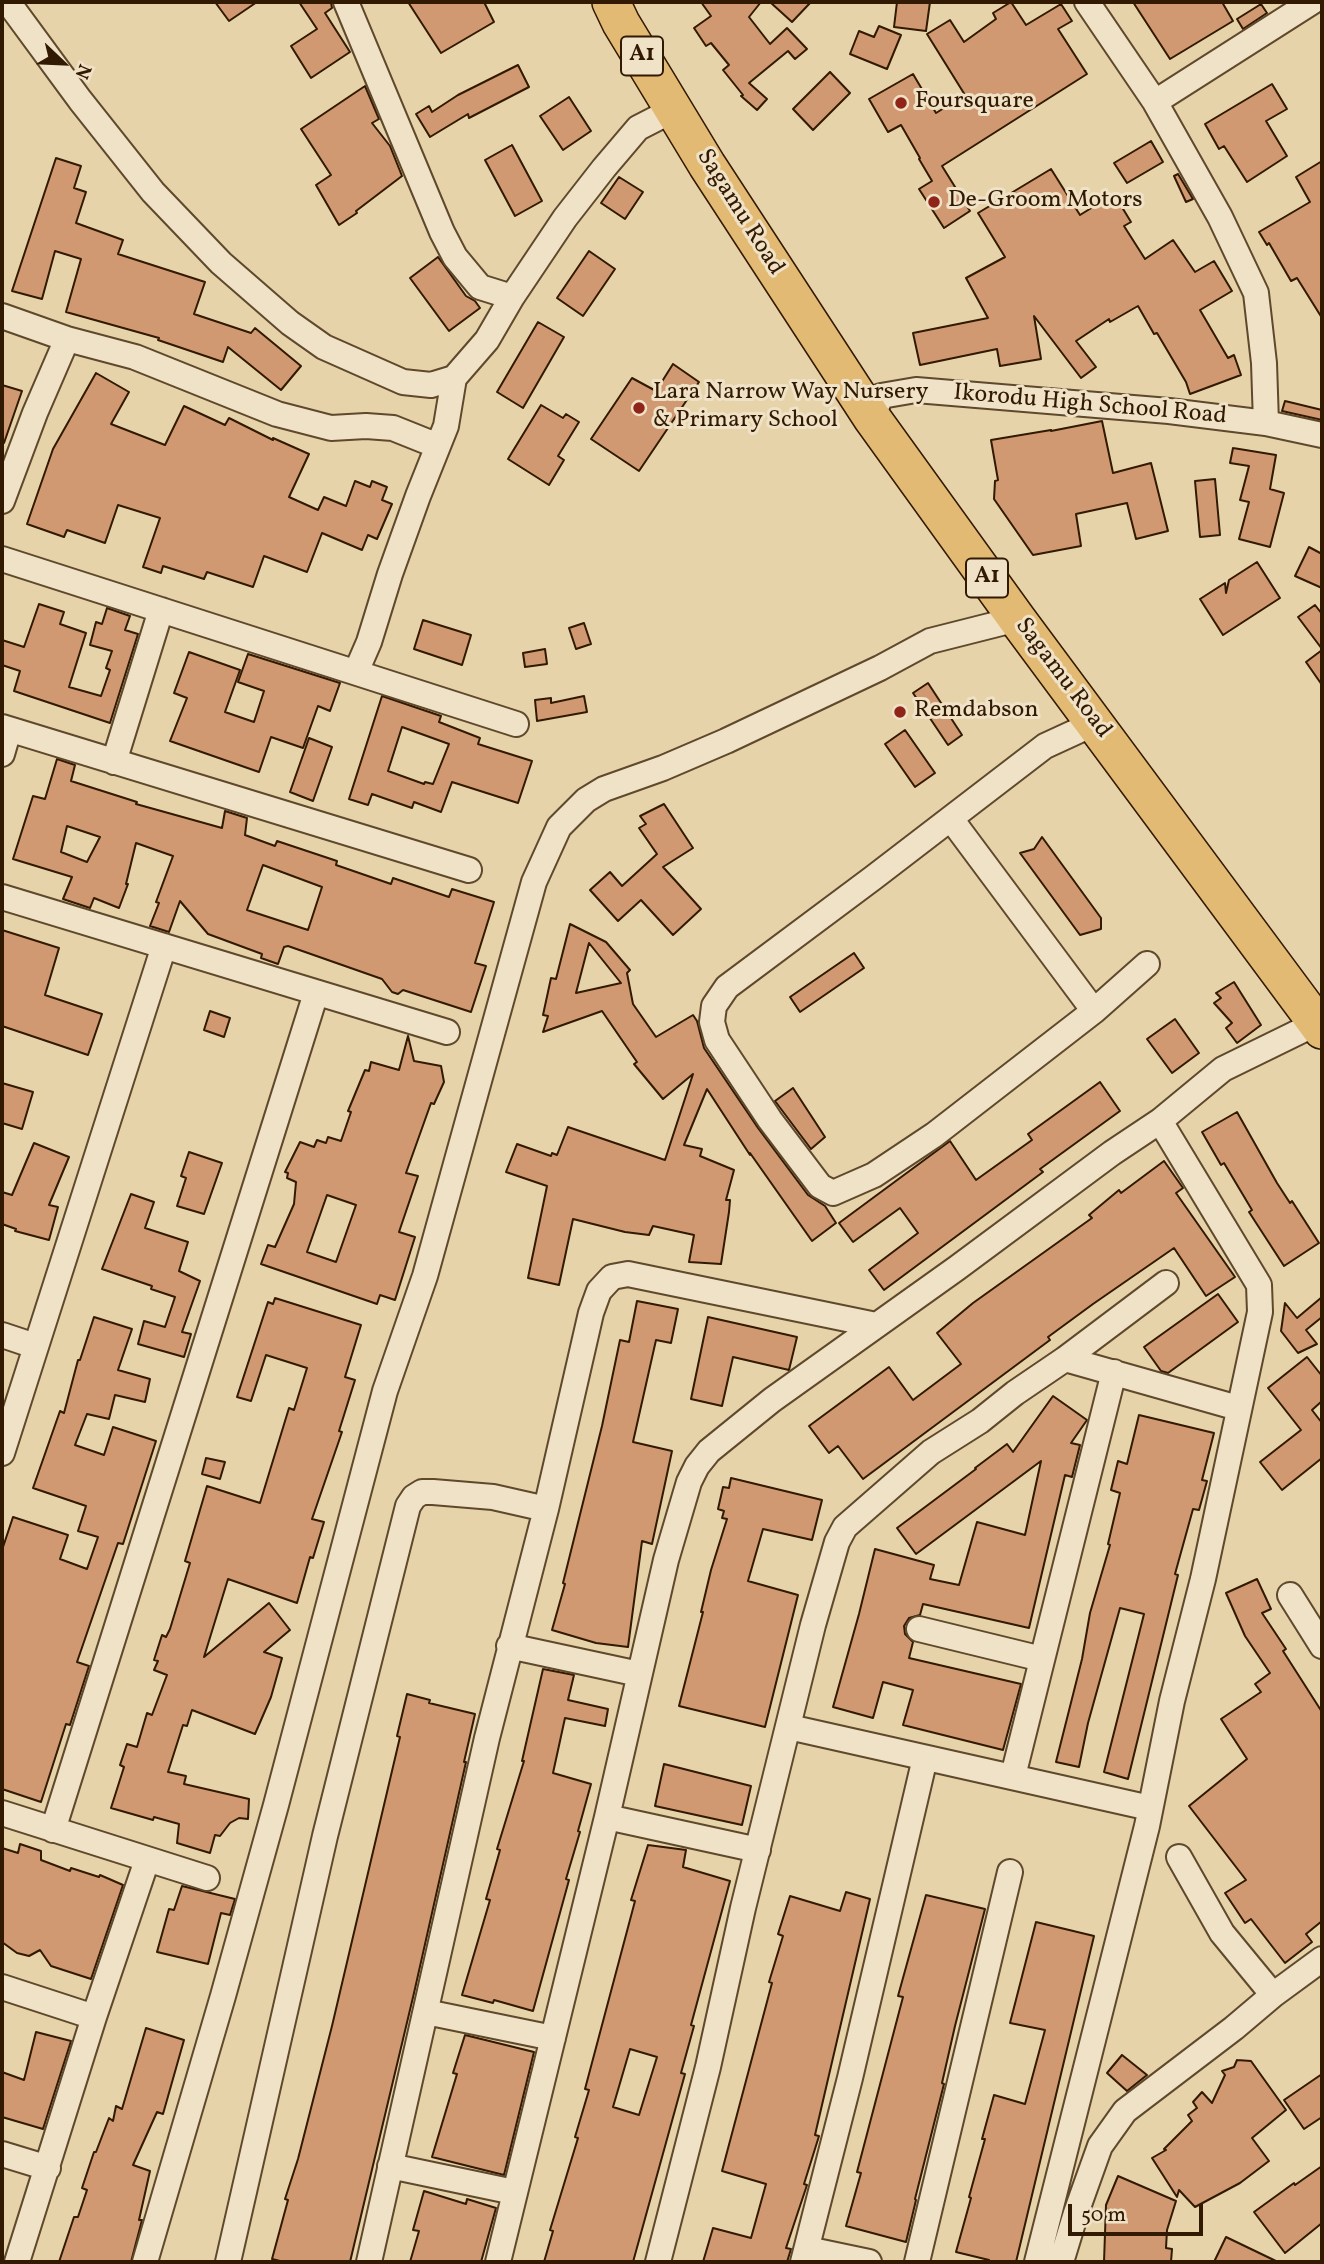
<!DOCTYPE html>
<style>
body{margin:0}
#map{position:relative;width:1324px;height:2264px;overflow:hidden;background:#e6d3a9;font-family:Vollkorn,serif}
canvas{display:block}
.frame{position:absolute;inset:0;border:4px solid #321901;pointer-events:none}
.north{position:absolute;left:28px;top:28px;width:70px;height:70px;-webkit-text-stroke:5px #efe2c7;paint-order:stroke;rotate:113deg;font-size:19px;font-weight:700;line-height:28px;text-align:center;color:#321901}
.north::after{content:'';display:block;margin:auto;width:24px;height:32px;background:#321901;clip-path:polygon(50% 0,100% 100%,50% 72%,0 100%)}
.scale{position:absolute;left:1068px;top:2204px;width:135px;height:32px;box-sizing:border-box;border:4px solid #321901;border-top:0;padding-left:9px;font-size:21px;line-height:24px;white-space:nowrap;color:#321901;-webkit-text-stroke:5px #efe2c7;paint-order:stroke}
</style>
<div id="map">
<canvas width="1324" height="2264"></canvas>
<div class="frame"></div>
<div class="north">N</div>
<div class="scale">50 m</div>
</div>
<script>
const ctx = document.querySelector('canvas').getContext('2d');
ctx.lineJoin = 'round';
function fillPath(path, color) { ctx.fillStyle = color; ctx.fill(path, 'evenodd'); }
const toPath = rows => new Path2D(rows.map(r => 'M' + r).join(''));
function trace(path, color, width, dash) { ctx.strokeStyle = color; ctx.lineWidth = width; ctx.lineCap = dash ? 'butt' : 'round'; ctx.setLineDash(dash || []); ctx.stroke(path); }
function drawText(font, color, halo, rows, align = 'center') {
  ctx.font = font + ' Vollkorn,serif'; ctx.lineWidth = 6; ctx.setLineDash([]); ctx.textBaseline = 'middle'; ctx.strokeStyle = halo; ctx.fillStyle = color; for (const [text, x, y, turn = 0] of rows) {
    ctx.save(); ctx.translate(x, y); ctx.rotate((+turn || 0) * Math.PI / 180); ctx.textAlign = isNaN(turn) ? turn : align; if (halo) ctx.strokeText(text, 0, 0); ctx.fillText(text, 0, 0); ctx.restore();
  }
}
const building = toPath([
 [215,2,257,2,229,21,215,2],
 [299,2,331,2,332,8,325,13,350,52,311,78,291,46,317,29,299,2],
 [408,2,484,2,494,22,441,53,408,2],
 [701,2,761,2,749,17,770,44,787,28,807,49,795,59,788,51,749,83,767,99,757,110,741,96,743,95,723,70,729,65,711,43,706,46,694,28,711,16,701,2],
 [770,2,811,2,792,22,770,2],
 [897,2,930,2,926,31,894,27,897,2],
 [1011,2,1026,25,1061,4,1072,21,1058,29,1087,74,942,166,970,211,944,228,919,189,932,181,919,159,920,158,901,125,888,132,869,99,913,74,936,113,965,95,927,34,950,20,964,42,996,19,993,13,1011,2],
 [1133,2,1222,2,1233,21,1170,59,1133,2],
 [1261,4,1267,13,1243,29,1237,19,1261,4],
 [879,26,901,35,887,69,850,54,859,31,874,37,879,26],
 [518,65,529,87,469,118,468,114,430,137,416,114,429,106,432,112,458,95,518,65],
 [830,72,850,93,813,130,793,109,830,72],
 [1272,84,1287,109,1266,121,1287,156,1247,182,1224,146,1219,149,1205,124,1272,84],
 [365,86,379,119,372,123,390,146,402,176,356,211,357,213,339,225,316,185,331,175,301,129,365,86],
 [569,97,591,131,563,150,540,116,569,97],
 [1151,141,1163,162,1127,183,1114,163,1151,141],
 [512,145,542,201,515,216,485,160,512,145],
 [56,158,81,166,74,188,86,192,76,223,123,240,118,254,205,282,194,314,251,333,255,328,301,366,281,390,228,347,223,362,158,340,159,338,66,312,81,259,55,251,42,299,12,291,56,158],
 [1322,161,1322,318,1297,278,1291,281,1269,243,1267,245,1259,232,1310,202,1296,177,1322,161],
 [1051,169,1080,215,1114,194,1131,222,1124,226,1145,259,1173,240,1195,272,1214,261,1232,291,1200,310,1228,358,1234,355,1241,375,1190,394,1186,382,1157,333,1154,334,1138,306,1110,322,1109,319,1076,341,1096,367,1081,378,1034,316,1041,359,1000,366,997,349,920,365,913,333,988,318,966,278,1005,257,978,213,1051,169],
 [1178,174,1193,199,1186,202,1174,176,1178,174],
 [619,177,643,192,625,219,601,203,619,177],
 [589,251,615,269,583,316,557,298,589,251],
 [438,257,466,296,475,301,480,308,449,331,410,278,438,257],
 [538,322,564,337,523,408,497,392,538,322],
 [673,364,699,382,639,471,591,439,632,378,656,391,673,364],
 [96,373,129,392,111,424,165,445,184,406,225,425,229,418,273,440,273,438,309,454,289,497,318,510,324,497,346,506,355,481,370,487,372,481,387,487,382,500,392,504,377,539,368,535,362,550,322,533,307,572,264,556,253,587,207,572,204,579,163,566,161,573,143,567,160,518,118,505,105,543,67,530,64,537,27,524,53,449,96,373],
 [2,385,22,391,4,443,2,443,2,385],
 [1285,401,1322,410,1322,420,1282,411,1285,401],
 [541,405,563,418,566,414,579,422,558,456,564,460,549,485,508,459,541,405],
 [1102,421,1113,473,1151,463,1168,531,1136,539,1127,503,1076,514,1081,546,1033,555,994,499,995,481,998,480,991,440,1051,430,1051,431,1102,421],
 [1233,448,1276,455,1270,489,1284,493,1270,547,1239,539,1249,502,1240,500,1249,466,1230,463,1233,448],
 [1215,479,1220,535,1200,537,1195,481,1215,479],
 [1309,547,1322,554,1322,588,1295,576,1309,547],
 [1257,562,1280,598,1223,635,1200,599,1225,583,1226,593,1229,580,1257,562],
 [39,604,64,612,60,624,86,633,69,687,101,696,110,670,106,668,112,651,90,645,96,622,102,624,107,608,130,616,125,630,138,634,110,723,14,691,20,671,2,665,2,640,24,647,39,604],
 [1315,605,1322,614,1322,649,1298,617,1315,605],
 [423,620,471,635,462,665,414,649,423,620],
 [584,623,591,644,576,649,569,628,584,623],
 [545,649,547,664,525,667,523,653,545,649],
 [1322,650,1322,685,1306,662,1322,650],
 [189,652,240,670,225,712,254,722,264,691,238,682,248,654,340,683,330,711,318,706,303,748,271,737,259,772,170,741,187,698,174,693,189,652],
 [928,683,962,735,948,745,913,693,928,683],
 [382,696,441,716,439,722,480,738,478,744,532,761,518,803,452,782,441,812,414,802,412,808,372,794,368,805,349,799,382,696],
 [402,727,449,744,433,784,425,782,424,784,388,771,402,727],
 [584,696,587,712,537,721,535,700,551,698,551,703,584,696],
 [905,730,935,773,915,787,885,744,905,730],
 [309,738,332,747,313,801,290,792,309,738],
 [57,759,75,765,71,781,137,802,136,804,222,828,225,811,247,818,245,835,275,846,277,841,337,861,336,865,391,884,393,878,449,897,452,889,494,902,475,963,486,966,471,1012,403,990,398,994,392,992,382,979,288,946,284,947,278,964,261,958,262,954,208,934,180,901,169,932,150,926,159,903,156,902,173,856,136,843,126,884,128,884,119,908,94,898,90,908,63,899,72,877,13,859,33,796,45,799,57,759],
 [67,826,100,837,87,862,61,852,67,826],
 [263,865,322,887,308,930,247,910,263,865],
 [664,804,693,848,663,867,701,909,673,935,641,900,618,921,590,890,610,872,622,886,657,854,639,828,646,824,640,816,664,804],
 [1042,837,1101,918,1101,929,1080,935,1020,853,1034,849,1042,837],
 [570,924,606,942,630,970,627,973,633,1004,656,1037,693,1015,697,1021,704,1048,758,1128,808,1195,825,1206,836,1223,812,1241,750,1153,750,1155,707,1089,684,1145,702,1149,700,1156,734,1170,726,1200,730,1200,729,1212,721,1264,689,1262,694,1235,653,1226,649,1235,625,1232,573,1219,559,1285,528,1278,547,1186,506,1172,517,1144,551,1156,552,1153,557,1155,568,1127,665,1160,693,1074,663,1099,634,1064,637,1062,602,1011,543,1032,548,1016,543,1015,551,978,556,979,570,924],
 [589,943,621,983,576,993,589,943],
 [2,930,59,948,45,995,102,1014,88,1055,2,1026,2,930],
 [854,953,864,968,800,1012,790,997,854,953],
 [1234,982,1261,1025,1237,1043,1226,1028,1232,1023,1214,1003,1221,998,1216,993,1234,982],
 [210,1011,230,1018,224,1037,204,1030,210,1011],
 [1175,1019,1199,1053,1172,1073,1147,1039,1175,1019],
 [408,1036,414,1061,441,1066,444,1082,434,1104,431,1103,406,1173,418,1176,399,1232,415,1237,395,1300,380,1295,377,1304,261,1264,268,1245,275,1247,294,1204,296,1182,287,1178,288,1173,285,1172,300,1142,314,1147,317,1140,326,1143,328,1137,341,1141,351,1112,348,1111,365,1070,369,1071,371,1062,399,1070,408,1036],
 [327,1195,356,1205,336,1262,307,1252,327,1195],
 [1100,1082,1120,1111,1040,1169,1043,1172,884,1290,869,1270,918,1233,900,1208,853,1242,839,1223,950,1141,976,1180,1032,1140,1028,1134,1100,1082],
 [2,1083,33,1092,22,1129,2,1123,2,1083],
 [793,1088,825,1137,811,1149,775,1101,793,1088],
 [1237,1112,1277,1183,1290,1203,1292,1201,1319,1243,1284,1266,1249,1212,1252,1210,1224,1163,1221,1165,1202,1132,1237,1112],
 [34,1143,69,1157,49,1205,58,1207,49,1240,15,1231,16,1229,2,1224,2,1192,12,1195,34,1143],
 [189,1152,222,1163,204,1214,177,1206,186,1178,181,1176,189,1152],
 [1164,1161,1183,1188,1176,1193,1235,1277,1206,1296,1174,1248,1093,1304,1048,1337,1050,1340,863,1479,838,1446,829,1453,809,1426,889,1367,913,1400,961,1364,937,1333,973,1303,1092,1218,1089,1215,1119,1190,1121,1193,1164,1161],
 [131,1194,154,1202,145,1228,188,1242,179,1271,200,1281,182,1332,191,1334,184,1357,138,1344,144,1321,165,1327,175,1297,151,1289,152,1286,102,1269,131,1194],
 [1218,1294,1238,1322,1168,1373,1161,1371,1144,1347,1218,1294],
 [1322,1297,1322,1317,1306,1330,1317,1344,1298,1353,1281,1331,1285,1303,1297,1318,1322,1297],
 [275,1298,361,1325,345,1377,355,1380,339,1431,342,1432,312,1519,324,1522,313,1558,310,1557,297,1603,228,1579,204,1657,269,1603,290,1630,264,1652,282,1658,271,1697,255,1734,192,1710,187,1726,183,1725,168,1772,186,1776,184,1784,249,1799,248,1819,239,1818,230,1823,220,1836,215,1835,210,1853,177,1843,179,1824,154,1817,153,1820,111,1808,124,1767,120,1765,127,1744,137,1747,147,1713,152,1715,167,1675,154,1670,158,1661,154,1660,162,1635,166,1637,170,1629,190,1563,185,1561,207,1486,260,1503,289,1408,294,1410,307,1368,266,1355,251,1401,237,1397,268,1302,273,1304,275,1298],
 [637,1301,678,1309,671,1343,656,1340,633,1442,672,1451,652,1544,642,1541,628,1647,596,1643,552,1630,565,1584,563,1583,602,1426,620,1340,629,1342,637,1301],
 [94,1317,132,1329,118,1370,150,1379,145,1402,115,1395,109,1419,87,1414,75,1445,104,1455,113,1427,156,1441,123,1544,118,1543,77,1662,89,1666,70,1725,66,1724,41,1802,2,1789,2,1550,13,1517,68,1535,60,1559,87,1569,98,1537,78,1531,86,1506,33,1488,60,1411,64,1413,78,1360,80,1360,94,1317],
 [708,1317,797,1337,789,1370,733,1357,722,1406,691,1399,708,1317],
 [1307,1357,1322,1376,1322,1401,1312,1410,1322,1423,1322,1458,1282,1490,1260,1462,1301,1430,1268,1388,1307,1357],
 [1053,1396,1087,1420,1071,1443,1080,1445,1072,1477,1065,1475,1029,1628,923,1604,920,1615,909,1618,904,1626,905,1634,913,1642,909,1658,1021,1684,1003,1750,903,1725,913,1690,883,1682,873,1718,833,1707,859,1614,875,1549,934,1565,930,1579,959,1585,977,1522,1025,1535,1041,1461,916,1554,897,1528,976,1469,975,1468,1007,1444,1013,1452,1053,1396],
 [1139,1415,1214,1433,1202,1480,1207,1481,1199,1510,1193,1509,1175,1574,1178,1575,1128,1779,1104,1772,1144,1614,1120,1608,1088,1723,1079,1767,1056,1762,1082,1659,1090,1613,1110,1545,1108,1544,1120,1493,1111,1490,1118,1461,1127,1464,1139,1415],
 [206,1458,225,1462,220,1479,202,1474,206,1458],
 [731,1478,822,1500,812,1540,763,1529,748,1581,798,1595,765,1727,679,1706,703,1612,701,1612,711,1570,727,1519,722,1518,724,1511,718,1509,723,1487,729,1488,731,1478],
 [1257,1579,1271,1609,1262,1613,1286,1649,1283,1651,1322,1712,1322,1921,1306,1934,1312,1942,1285,1963,1251,1919,1245,1923,1225,1893,1246,1880,1189,1806,1247,1759,1221,1719,1261,1692,1255,1684,1270,1673,1245,1636,1226,1593,1257,1579],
 [543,1669,574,1675,568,1700,608,1709,605,1726,565,1718,553,1773,591,1784,578,1831,580,1832,566,1879,569,1880,533,2011,494,2000,493,2003,462,1995,490,1900,486,1899,500,1850,497,1849,524,1761,522,1761,543,1669],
 [407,1694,430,1700,429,1703,475,1714,464,1762,466,1762,414,1993,350,2262,284,2262,272,2259,288,2200,285,2199,298,2159,332,2026,400,1737,397,1736,407,1694],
 [664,1764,751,1786,742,1825,655,1806,664,1764],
 [20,1844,41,1851,41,1860,70,1871,71,1868,99,1877,100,1875,123,1885,91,1979,51,1966,40,1950,29,1956,17,1953,2,1942,2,1848,18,1853,20,1844],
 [648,1845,686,1850,683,1867,730,1881,691,2025,694,2026,681,2073,685,2074,633,2262,544,2262,553,2231,550,2230,578,2138,575,2137,589,2090,585,2089,635,1901,631,1900,648,1845],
 [630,2049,657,2057,639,2115,613,2107,630,2049],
 [182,1886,235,1899,230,1915,221,1913,208,1964,157,1952,169,1909,174,1910,182,1886],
 [846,1892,870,1899,815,2135,819,2136,804,2184,807,2185,786,2248,791,2249,787,2262,703,2262,713,2228,751,2238,766,2184,722,2171,772,1983,769,1982,783,1936,778,1934,790,1896,840,1911,846,1892],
 [926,1895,985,1909,955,2026,942,2083,944,2084,915,2199,916,2200,906,2242,846,2226,861,2173,857,2172,903,1997,898,1996,926,1895],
 [1036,1922,1094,1936,1016,2262,989,2262,989,2260,956,2252,971,2198,969,2197,985,2139,982,2139,994,2095,1025,2104,1045,2030,1010,2023,1036,1922],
 [146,2028,184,2040,163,2114,157,2112,133,2165,150,2171,139,2220,142,2220,131,2262,59,2262,74,2217,78,2217,87,2190,82,2188,94,2152,96,2152,109,2118,113,2121,116,2106,122,2109,146,2028],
 [36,2032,71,2041,43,2129,2,2117,2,2072,24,2080,36,2032],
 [465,2035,534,2052,504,2175,432,2157,457,2074,453,2073,465,2035],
 [1122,2055,1147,2075,1127,2091,1107,2073,1122,2055],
 [1237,2060,1251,2061,1286,2110,1252,2138,1269,2161,1240,2183,1195,2207,1179,2190,1177,2197,1152,2158,1166,2150,1164,2149,1192,2121,1188,2115,1197,2108,1193,2102,1202,2092,1212,2103,1225,2075,1222,2071,1234,2067,1237,2060],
 [1322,2074,1322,2117,1304,2129,1284,2100,1322,2074],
 [1322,2166,1322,2223,1285,2253,1254,2212,1294,2183,1295,2185,1322,2166],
 [1118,2176,1176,2201,1167,2230,1166,2248,1172,2249,1171,2262,1104,2262,1106,2205,1118,2176],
 [424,2191,466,2204,467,2199,496,2208,481,2262,410,2262,419,2231,413,2230,424,2191],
 [1226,2237,1278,2262,1214,2262,1226,2237]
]);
const minor = toPath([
 [8,2,80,100,153,192,221,263,290,323,324,347,403,382,431,385,454,378,487,340,512,297,565,218,604,168,638,128,675,109],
 [346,2,442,232,455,257,480,287,512,297],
 [1087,2,1155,102,1220,217,1256,293,1264,363,1266,423],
 [1155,102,1312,2],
 [2,316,67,339,135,357,277,414,331,428,366,426,393,428,438,446],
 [872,418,881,396,916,390,1169,411,1266,423,1322,435],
 [2,501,35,413,67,339],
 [2,559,516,724],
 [356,672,369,642,390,574,418,496,446,426,454,378],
 [1095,723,1045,746,873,878,727,987,714,1006,712,1022,717,1040,770,1120,820,1186,833,1193,874,1175,934,1135,1094,1011,1147,964],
 [2,727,469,870],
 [2,754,9,730],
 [114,762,161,610],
 [951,819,1094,1011],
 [2,897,447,1032],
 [2,1335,35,1346],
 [1065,1359,1166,1283],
 [2,1453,164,946],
 [1290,1595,1322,1646],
 [919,1629,1042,1659],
 [509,1646,639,1674],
 [789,1727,1150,1808],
 [1013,1776,1114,1372],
 [2,1813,207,1878],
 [607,1817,758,1850],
 [53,1830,316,993],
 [1179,1857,1222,1933,1273,1995],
 [2,1987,94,2017],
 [426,2012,553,2038],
 [2,2154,48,2168],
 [390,2166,514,2192],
 [807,2249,869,2262],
 [17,2262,94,2017,147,1860],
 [145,2262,223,1996,276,1805,385,1391,425,1276,534,882,559,827,586,800,604,789,663,768,726,741,880,668,930,641,1017,619],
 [228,2262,325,1836,408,1506,414,1497,422,1492,433,1492,493,1497,546,1509],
 [369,2262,487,1738,546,1509,591,1313,599,1291,612,1277,628,1274,876,1325],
 [498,2262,607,1817,666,1560,689,1482,697,1466,709,1451,772,1400,957,1268,1112,1153,1160,1121,1223,1069,1317,1023],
 [658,2262,708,2067,743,1908,813,1625,837,1542,845,1527,931,1452,980,1421,1015,1393,1065,1359,1238,1408],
 [803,2262,850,2078,925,1758],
 [917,2262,1010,1872],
 [1037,2262,1147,1826,1172,1701,1203,1579,1260,1312,1259,1285,1160,1121],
 [1061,2262,1076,2213,1100,2146,1125,2111,1234,2028,1273,1995,1322,1959]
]);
const highway = toPath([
 [611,2,621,23,707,165,872,418,1017,619,1322,1030]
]);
const markers = [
 [901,103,7,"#8f2418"],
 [934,202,7,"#8f2418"],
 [639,408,7,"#8f2418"],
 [900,712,7,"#8f2418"]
];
const shields = [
 [642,56,42],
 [987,578,42]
];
const shieldNames = [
 ["A1",642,56],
 ["A1",987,578]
];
const poiNames = [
 ["Foursquare",915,103],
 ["De-Groom Motors",948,202],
 ["Lara Narrow Way Nursery",653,394],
 ["& Primary School",653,422],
 ["Remdabson",914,712]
];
const streetNames = [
 ["Sagamu Road",739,213,58],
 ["Ikorodu High School Road",1090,406,5],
 ["Sagamu Road",1062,679,53]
];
fillPath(building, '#d09971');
trace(building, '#321901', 2);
trace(minor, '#5f482b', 28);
trace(highway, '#321901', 40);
trace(minor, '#efe2c7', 24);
trace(highway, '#e3ba74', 37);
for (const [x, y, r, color] of markers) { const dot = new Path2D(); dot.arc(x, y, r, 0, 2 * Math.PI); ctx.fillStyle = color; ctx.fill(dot); trace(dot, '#efe2c7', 2.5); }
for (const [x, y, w] of shields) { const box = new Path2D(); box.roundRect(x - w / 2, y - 19.5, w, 39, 5); ctx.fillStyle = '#efe2c7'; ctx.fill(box); trace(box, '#321901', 2); }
drawText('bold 23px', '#321901', null, shieldNames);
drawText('24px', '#321901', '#efe2c7', poiNames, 'left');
drawText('24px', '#321901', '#efe2c7', streetNames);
</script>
